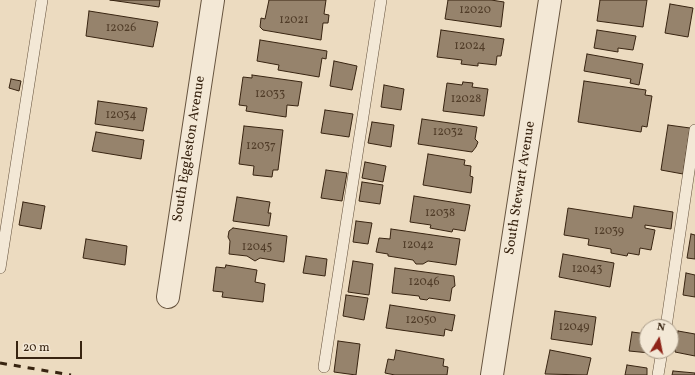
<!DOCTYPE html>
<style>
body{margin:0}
#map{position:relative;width:695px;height:375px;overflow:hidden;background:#ecdbc0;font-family:Vollkorn,serif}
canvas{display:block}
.north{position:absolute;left:639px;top:319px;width:40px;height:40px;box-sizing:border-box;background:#f3e8d6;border:1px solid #a89a87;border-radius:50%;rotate:10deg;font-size:11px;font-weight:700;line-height:16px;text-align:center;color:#382411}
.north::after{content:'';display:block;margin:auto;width:14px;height:18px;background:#8f2418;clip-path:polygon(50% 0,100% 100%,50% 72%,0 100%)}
.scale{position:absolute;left:16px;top:341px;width:66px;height:18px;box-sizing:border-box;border:2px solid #382411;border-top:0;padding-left:5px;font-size:12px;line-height:14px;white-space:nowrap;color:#382411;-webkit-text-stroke:3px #f3e8d6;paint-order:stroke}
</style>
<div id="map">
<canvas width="695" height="375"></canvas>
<div class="north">N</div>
<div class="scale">20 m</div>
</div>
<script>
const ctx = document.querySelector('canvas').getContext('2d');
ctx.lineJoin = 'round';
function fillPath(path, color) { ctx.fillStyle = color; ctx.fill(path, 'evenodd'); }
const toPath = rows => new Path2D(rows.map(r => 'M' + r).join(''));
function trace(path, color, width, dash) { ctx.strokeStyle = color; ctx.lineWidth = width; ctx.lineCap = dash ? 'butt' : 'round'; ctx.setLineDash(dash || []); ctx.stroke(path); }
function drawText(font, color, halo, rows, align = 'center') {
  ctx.font = font + ' Vollkorn,serif'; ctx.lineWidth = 3; ctx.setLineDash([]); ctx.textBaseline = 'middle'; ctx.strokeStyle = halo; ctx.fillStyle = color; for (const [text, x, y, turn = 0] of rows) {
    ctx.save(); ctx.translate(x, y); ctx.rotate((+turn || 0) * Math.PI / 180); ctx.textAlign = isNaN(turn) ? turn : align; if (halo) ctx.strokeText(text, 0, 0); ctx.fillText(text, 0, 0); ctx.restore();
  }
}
const building = toPath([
 [110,0,160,0,159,7,110,0],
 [269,0,326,0,324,14,329,15,328,23,323,23,321,40,263,30,260,27,261,18,265,19,269,0],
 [448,0,491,0,504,2,501,27,445,19,448,0],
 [600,0,647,0,643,27,597,21,600,0],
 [670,4,693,8,688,37,665,33,670,4],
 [89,11,158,22,153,47,86,36,89,11],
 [441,30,504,39,501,56,497,56,496,65,478,63,478,66,461,64,462,60,437,57,441,30],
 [597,30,636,36,633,50,618,48,618,52,594,48,597,30],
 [260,40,327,51,326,59,322,58,319,77,278,70,279,65,257,61,260,40],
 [587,54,643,64,639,85,630,83,631,79,584,71,587,54],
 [334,61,357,66,352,90,330,86,334,61],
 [252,75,302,82,298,106,287,105,286,117,246,111,247,106,239,105,243,77,252,78,252,75],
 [11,79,21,81,19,91,9,88,11,79],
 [584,81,646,90,645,95,652,96,647,127,642,126,641,132,578,122,584,81],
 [463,82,473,83,472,87,488,89,484,116,443,111,447,83,462,85,463,82],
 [384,85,404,89,401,110,381,107,384,85],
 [98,101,147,108,143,131,95,124,98,101],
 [325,110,353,114,349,137,321,133,325,110],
 [422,119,477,127,475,139,478,142,476,147,472,152,418,144,422,119],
 [372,122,394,125,391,147,368,143,372,122],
 [668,125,690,128,683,174,661,170,668,125],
 [244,126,283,130,278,170,273,170,272,177,253,175,254,166,239,164,244,126],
 [96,132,144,140,141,159,92,151,96,132],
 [428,154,465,160,464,165,471,166,470,176,473,177,471,193,423,185,428,154],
 [365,162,386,166,383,182,362,178,365,162],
 [326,170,347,173,342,201,321,198,326,170],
 [362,182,383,185,380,204,359,201,362,182],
 [414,196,470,205,465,231,453,229,452,232,430,228,431,225,410,222,414,196],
 [237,197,270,202,268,213,271,213,269,226,233,221,237,197],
 [23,202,45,206,41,229,19,225,23,202],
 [634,206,673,212,671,229,645,225,645,228,655,230,651,250,640,248,639,255,628,253,627,256,611,253,611,249,588,245,589,239,564,235,568,208,632,218,634,206],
 [356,221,372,223,368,244,353,242,356,221],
 [233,228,287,236,284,262,260,258,255,261,247,256,229,254,230,241,228,237,229,231,233,228],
 [391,229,460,239,456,265,428,261,423,264,416,264,413,260,388,256,388,254,376,252,379,238,390,239,391,229],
 [691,234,695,235,695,259,687,258,691,234],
 [86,239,127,246,125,265,83,258,86,239],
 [563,254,614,263,610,287,559,277,563,254],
 [306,256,327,259,325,276,303,273,306,256],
 [353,261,373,264,369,295,348,292,353,261],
 [226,265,257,270,255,282,265,284,263,302,222,297,223,292,213,291,216,267,225,268,226,265],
 [395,268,454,276,455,286,452,288,450,301,429,298,427,300,420,299,419,296,392,293,395,268],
 [686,273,695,275,695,297,683,295,686,273],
 [346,295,368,298,364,320,343,316,346,295],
 [390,305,455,315,452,331,445,329,444,336,386,328,390,305],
 [555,311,596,317,592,345,551,339,555,311],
 [678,331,695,334,695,356,675,352,678,331],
 [632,332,647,334,647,351,651,351,650,353,629,351,632,332],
 [338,341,360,344,356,375,334,372,338,341],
 [396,350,444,359,443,366,448,367,447,375,395,375,385,373,388,359,394,360,396,350],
 [550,350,591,358,587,375,545,374,550,350],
 [627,365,647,368,647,375,625,375,627,365],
 [673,371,695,373,695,375,672,375,673,371]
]);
const service = toPath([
 [0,268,42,0],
 [666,327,695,130],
 [324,367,381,0],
 [658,375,662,351]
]);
const minor = toPath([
 [168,297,213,0],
 [492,375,550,0]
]);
const rail = toPath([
 [0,363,71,375]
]);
const numberNames = [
 ["12020",475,11],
 ["12021",294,21],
 ["12026",121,29],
 ["12024",470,47],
 ["12033",270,95],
 ["12028",466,100],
 ["12034",121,116],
 ["12032",448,133],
 ["12037",261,147],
 ["12038",440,214],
 ["12039",609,232],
 ["12042",418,246],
 ["12045",257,248],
 ["12043",587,270],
 ["12046",424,283],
 ["12050",421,321],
 ["12049",574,328]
];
const streetNames = [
 ["South Eggleston Avenue",190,149,-81],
 ["South Stewart Avenue",521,188,-81]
];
fillPath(building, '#96836c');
trace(building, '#382411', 1);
trace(service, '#65523d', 12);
trace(minor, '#65523d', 24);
trace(service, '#f3e8d6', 11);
trace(minor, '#f3e8d6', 22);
trace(rail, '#382411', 3, [7, 7]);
drawText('12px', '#503c28', null, numberNames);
drawText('14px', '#382411', '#f3e8d6', streetNames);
</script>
